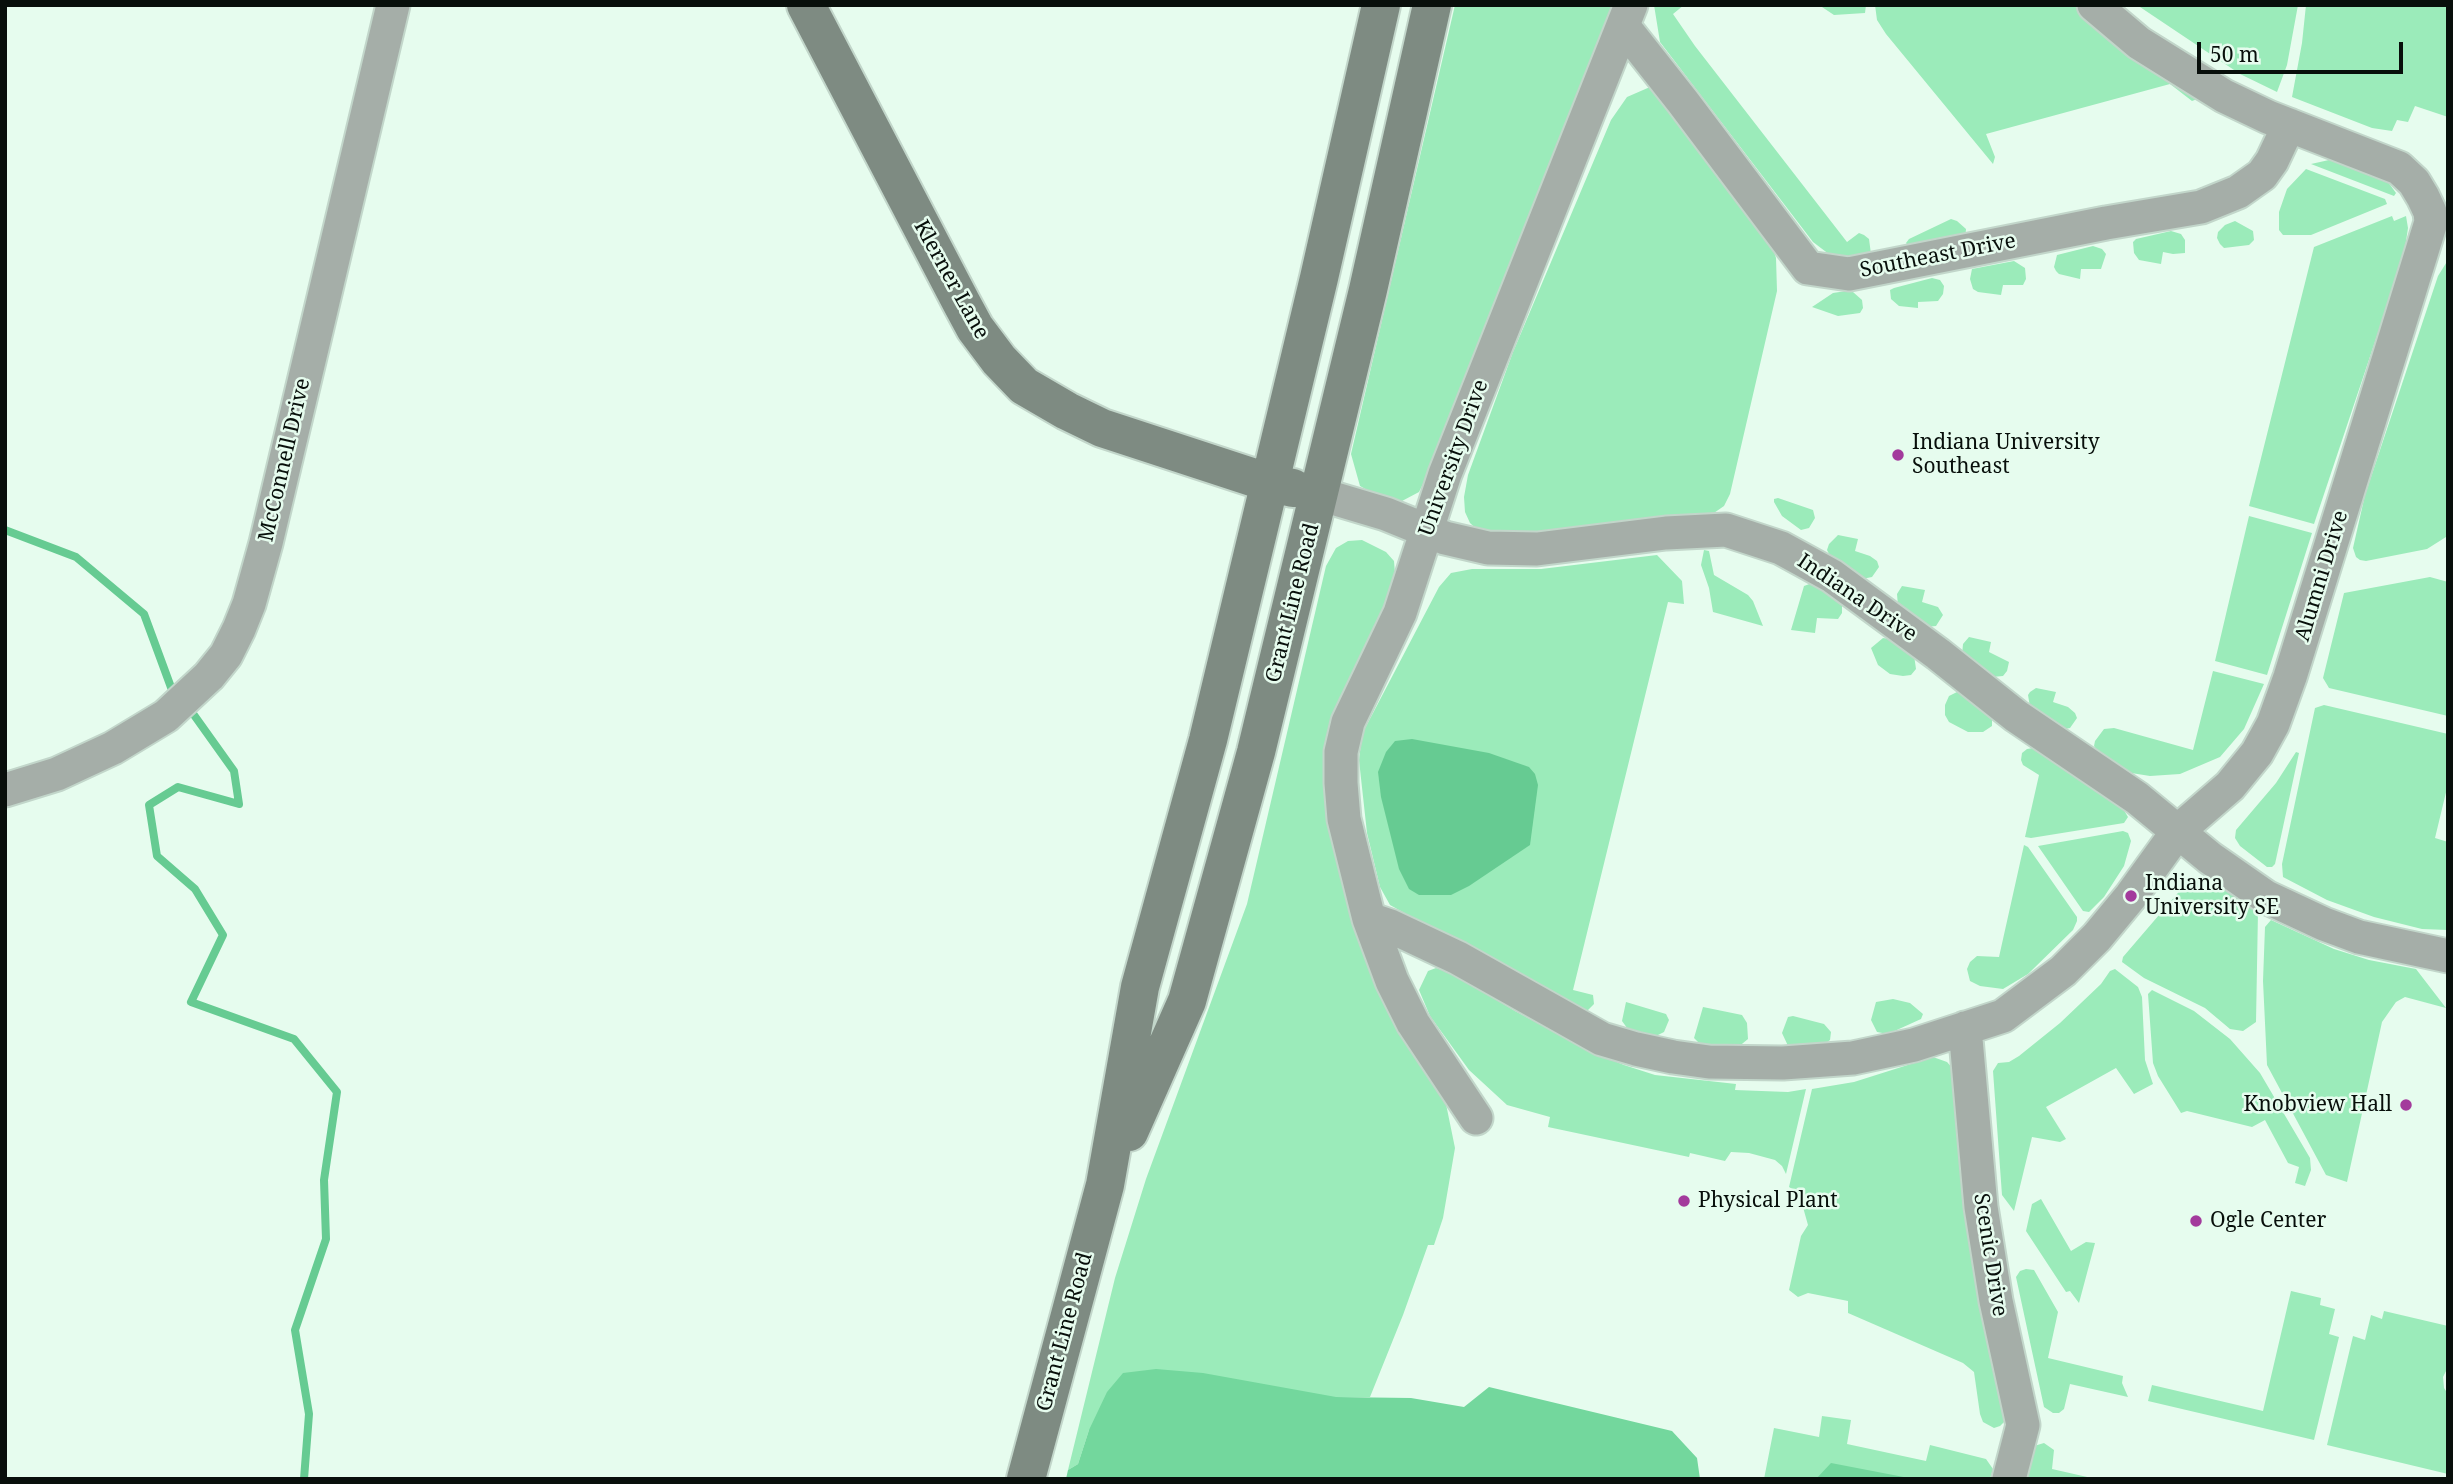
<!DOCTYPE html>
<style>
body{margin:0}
#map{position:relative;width:2453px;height:1484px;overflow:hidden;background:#e6fcee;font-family:"Noto Serif",serif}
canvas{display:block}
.frame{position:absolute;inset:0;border:7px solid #080f0b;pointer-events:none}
.scale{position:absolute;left:2197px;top:42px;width:206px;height:32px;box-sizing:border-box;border:4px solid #080f0b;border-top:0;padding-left:9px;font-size:21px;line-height:24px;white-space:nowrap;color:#080f0b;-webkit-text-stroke:5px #e6fcee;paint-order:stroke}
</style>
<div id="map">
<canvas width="2453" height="1484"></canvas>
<div class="frame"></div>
<div class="scale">50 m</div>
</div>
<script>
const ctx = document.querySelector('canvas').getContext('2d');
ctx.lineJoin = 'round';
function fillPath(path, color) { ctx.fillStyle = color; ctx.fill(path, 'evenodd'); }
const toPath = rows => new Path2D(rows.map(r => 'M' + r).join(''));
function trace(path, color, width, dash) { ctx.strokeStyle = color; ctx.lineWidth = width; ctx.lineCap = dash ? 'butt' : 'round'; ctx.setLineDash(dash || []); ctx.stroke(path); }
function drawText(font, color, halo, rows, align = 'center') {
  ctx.font = font + ' "Noto Serif",serif'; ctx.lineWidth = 5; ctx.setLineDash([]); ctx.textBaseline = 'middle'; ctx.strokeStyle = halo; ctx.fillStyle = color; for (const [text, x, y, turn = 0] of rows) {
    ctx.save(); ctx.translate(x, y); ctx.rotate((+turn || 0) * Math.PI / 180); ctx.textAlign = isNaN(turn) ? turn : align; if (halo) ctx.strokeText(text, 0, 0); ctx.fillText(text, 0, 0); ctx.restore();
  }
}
const green = toPath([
 [1455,5,1621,5,1439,452,1419,492,1402,501,1378,496,1360,486,1351,454],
 [1654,5,1684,5,1673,14,1695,46,1847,242,1859,233,1864,235,1869,239,1871,254,1838,261,1813,242,1660,42],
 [1819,5,1866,5,1865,13,1834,15],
 [1875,5,2082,5,2200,98,2192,101,2170,84,1986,134,1995,157,1993,164,1886,34,1877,20],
 [2137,5,2298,5,2287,65,2277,92,2240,74],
 [2306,5,2448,5,2448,117,2415,106,2408,122,2397,120,2392,131,2372,128,2292,97,2302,43],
 [1650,87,1656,89,1770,239,1776,258,1777,291,1730,494,1724,506,1711,515,1565,535,1482,534,1470,523,1465,512,1464,497,1468,475,1513,352,1611,120,1627,97],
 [2338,158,2378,174,2388,182,2396,193,2394,196,2311,164],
 [2306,169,2385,199,2387,204,2311,235,2283,235,2279,230,2279,212,2287,189],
 [2392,216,2394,221,2406,216,2408,228,2404,255,2314,524,2249,506,2314,247],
 [1951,219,1957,221,1966,229,1965,242,1909,247,1906,243,1909,239],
 [2235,221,2253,231,2254,240,2249,245,2224,248,2220,244,2217,238,2218,232,2225,225],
 [2171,231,2181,234,2185,240,2185,253,2173,254,2163,252,2161,264,2139,260,2134,253,2133,242,2136,239],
 [2093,246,2102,249,2106,254,2101,269,2081,269,2080,279,2059,274,2056,271,2054,267,2057,255],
 [2448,260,2448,532,2446,537,2427,549,2366,561,2360,560,2356,557,2353,548,2365,495,2438,276],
 [2014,261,2025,268,2026,279,2023,285,2003,285,2001,295,1978,292,1973,289,1970,279,1972,269],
 [1932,278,1940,280,1944,286,1943,294,1938,301,1918,302,1918,308,1899,306,1891,299,1890,290,1894,288],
 [1846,291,1853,292,1862,300,1863,308,1860,313,1838,316,1812,307,1833,293],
 [1778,498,1813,510,1815,518,1809,528,1801,530,1782,516,1774,502,1774,499],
 [2249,516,2312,533,2267,675,2215,661],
 [1838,535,1858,539,1855,551,1870,556,1877,561,1879,567,1872,577,1862,579,1831,558,1827,550,1829,544],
 [1362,540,1386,552,1394,561,1396,585,1328,730,1326,763,1434,1080,1446,1104,1455,1148,1443,1218,1434,1245,1428,1245,1403,1315,1370,1397,1336,1397,1089,1430,1078,1464,1068,1470,1115,1278,1146,1179,1247,904,1326,566,1336,548,1348,541],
 [1704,550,1709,551,1714,575,1748,595,1753,601,1763,626,1713,612,1709,588,1701,565],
 [1657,555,1682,581,1684,604,1668,602,1573,990,1593,995,1594,1004,1587,1011,1579,1010,1390,905,1380,887,1367,833,1359,760,1362,734,1439,587,1451,573,1472,569,1541,569],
 [2430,577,2448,582,2448,716,2329,688,2323,678,2344,593],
 [1812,583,1842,600,1842,613,1838,619,1817,618,1815,633,1791,630,1804,586],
 [1902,586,1925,590,1922,602,1938,607,1943,615,1936,626,1926,627,1898,606,1897,594],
 [1969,637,1991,642,1989,652,2009,662,2007,671,2003,676,1992,677,1962,655,1963,644],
 [1883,638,1890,639,1914,655,1916,669,1911,675,1903,676,1890,674,1878,665,1871,648],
 [2213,671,2264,684,2244,729,2220,757,2180,774,2150,776,2125,772,2100,755,2094,746,2095,741,2104,729,2114,728,2193,750],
 [2036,688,2056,692,2053,702,2068,707,2075,713,2077,718,2070,728,2060,730,2030,707,2028,695,2030,692],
 [1959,691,1992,717,1992,726,1983,732,1968,732,1949,722,1945,715,1945,705,1949,696],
 [2324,705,2448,734,2448,784,2435,838,2448,842,2448,930,2422,929,2374,917,2327,900,2283,877,2282,864,2315,708],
 [2033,748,2039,750,2122,807,2128,817,2124,823,2031,838,2025,837,2039,775,2023,765,2021,760,2022,753,2027,749],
 [2296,752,2299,753,2275,864,2272,867,2267,867,2240,846,2235,838,2236,830,2276,783],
 [2123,831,2128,833,2131,841,2124,866,2104,897,2089,912,2083,911,2038,846],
 [2024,845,2028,847,2077,917,2077,921,2073,930,2028,974,2003,989,1980,986,1970,981,1967,969,1970,962,1977,956,1999,957],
 [2196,881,2218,886,2258,911,2256,1022,2243,1031,2230,1029,2205,1008,2144,978,2122,962,2123,957,2183,887],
 [2271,920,2334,949,2369,960,2416,969,2446,1008,2405,997,2396,1002,2382,1022,2347,1182,2326,1175,2267,1065,2263,981,2265,927],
 [1436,968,1454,974,1515,1011,1590,1051,1624,1065,1655,1075,1736,1084,1735,1090,1788,1092,1806,1089,1786,1174,1782,1166,1775,1160,1749,1153,1731,1152,1725,1161,1690,1153,1689,1157,1548,1127,1550,1117,1507,1105,1469,1070,1430,1016,1419,990,1428,971],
 [2115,969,2138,987,2142,997,2145,1060,2153,1084,2134,1094,2116,1068,2046,1107,2066,1139,2060,1142,2032,1137,2014,1211,2002,1195,1993,1071,1998,1063,2009,1062,2019,1056,2060,1023,2101,984,2110,971],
 [2152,990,2194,1011,2230,1039,2260,1073,2310,1158,2311,1170,2305,1186,2295,1183,2299,1167,2288,1163,2265,1120,2252,1127,2187,1111,2181,1113,2158,1076,2153,1063,2148,994],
 [1893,999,1910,1003,1923,1014,1921,1019,1888,1034,1877,1032,1871,1020,1876,1002],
 [1626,1002,1666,1014,1669,1020,1664,1032,1654,1037,1630,1032,1622,1021],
 [1703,1007,1742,1015,1747,1023,1748,1039,1737,1048,1702,1046,1694,1038],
 [1793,1016,1824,1024,1831,1032,1830,1040,1822,1046,1789,1048,1782,1033,1788,1017],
 [1933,1057,1947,1062,1955,1071,2005,1403,2005,1421,2000,1426,1994,1428,1983,1422,1980,1414,1974,1372,1963,1363,1848,1313,1848,1301,1808,1293,1798,1297,1789,1290,1801,1236,1808,1225,1799,1193,1789,1187,1812,1089,1854,1082],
 [2041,1199,2071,1251,2086,1242,2095,1243,2079,1303,2070,1291,2066,1292,2026,1231,2032,1204],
 [2026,1269,2034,1270,2058,1312,2048,1358,2123,1376,2122,1383,2128,1397,2070,1384,2064,1409,2059,1413,2053,1413,2044,1407,2016,1277,2020,1271],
 [2291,1291,2321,1298,2320,1305,2335,1309,2329,1334,2339,1337,2314,1440,2148,1401,2152,1385,2263,1411],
 [2384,1311,2448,1326,2448,1367,2443,1377,2444,1388,2448,1394,2448,1474,2327,1445,2353,1336,2365,1340,2371,1315,2382,1319],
 [1822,1416,1851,1420,1847,1444,1926,1461,1930,1445,1986,1459,1993,1469,1990,1479,1764,1479,1774,1428,1819,1437],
 [2044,1443,2054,1450,2052,1469,2096,1479,2025,1479,2034,1446]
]);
const forest = toPath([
 [1156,1369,1203,1373,1336,1397,1411,1398,1464,1407,1489,1387,1672,1431,1697,1458,1700,1479,1066,1479,1068,1470,1078,1464,1089,1430,1107,1392,1123,1373],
 [1831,1463,1914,1479,1816,1479]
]);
const water = toPath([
 [1412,739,1489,753,1529,767,1535,774,1538,785,1530,845,1469,886,1451,895,1419,895,1409,889,1399,869,1381,797,1378,772,1386,752,1395,741]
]);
const stream = toPath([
 [5,530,76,557,144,614,172,690],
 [194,715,234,771,239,804,178,787,149,805,157,856,195,889,223,935,191,1002,294,1039,337,1092,324,1180,326,1239,295,1330,309,1414,304,1479]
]);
const street = toPath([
 [1631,5,1445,474,1400,613,1348,722,1341,752,1341,783,1344,819,1369,919,1390,926,1458,958,1602,1039,1636,1049,1673,1057,1709,1062,1783,1063,1853,1058,1914,1045,2003,1016,2063,971,2097,937,2131,896,2178,831,2230,786,2257,753,2273,724,2290,677,2431,222,2430,212,2423,197,2414,182,2399,168,2268,117,2224,96,2139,43,2094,5],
 [1623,26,1683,102,1808,268,1849,274,2106,223,2201,207,2238,192,2262,175,2272,161,2289,125],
 [1319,494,1386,514,1445,538,1488,548,1537,549,1666,533,1726,530,1781,548,1832,576,1938,654,2016,716,2137,798,2210,858,2266,897,2324,924,2359,937,2448,956],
 [5,790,57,774,113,748,166,716,209,676,226,655,239,629,249,604,266,543,393,5],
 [1369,919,1392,981,1413,1023,1476,1118],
 [1965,1028,1981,1207,1996,1301,2023,1425,2009,1479]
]);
const secondary = toPath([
 [806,5,961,302,975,328,999,360,1024,386,1067,411,1102,428,1270,483,1293,488],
 [1129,1132,1187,1001,1256,752,1368,290,1432,5],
 [1026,1479,1105,1185,1140,987,1208,740,1319,278,1381,5]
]);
const markers = [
 [1898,455,7,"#a33a9c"],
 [2131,896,7,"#a33a9c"],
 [2406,1105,7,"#a33a9c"],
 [1684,1201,7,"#a33a9c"],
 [2196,1221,7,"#a33a9c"]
];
const streetNames = [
 ["Southeast Drive",1938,256,-11],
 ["Klerner Lane",951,280,61],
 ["University Drive",1454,458,-70],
 ["McConnell Drive",285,460,-77],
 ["Alumni Drive",2322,576,-73],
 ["Indiana Drive",1857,598,34],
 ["Grant Line Road",1293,603,-76],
 ["Scenic Drive",1990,1255,81],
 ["Grant Line Road",1065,1332,-75]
];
const poiNames = [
 ["Indiana University",1912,443],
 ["Southeast",1912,467],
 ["Indiana",2145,884],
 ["University SE",2145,908],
 ["Knobview Hall",2392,1105,"right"],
 ["Physical Plant",1698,1201],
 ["Ogle Center",2210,1221]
];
fillPath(green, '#9bebba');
fillPath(forest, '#73d79d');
fillPath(water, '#66cb92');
trace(stream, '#66cb92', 8);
trace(street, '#c2d6ca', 37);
trace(secondary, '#c2d6ca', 42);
trace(street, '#a5aea8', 33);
trace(secondary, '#7e8b82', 38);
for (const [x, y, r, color] of markers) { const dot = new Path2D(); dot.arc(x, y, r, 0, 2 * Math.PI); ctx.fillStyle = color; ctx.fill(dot); trace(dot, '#e6fcee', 2.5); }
drawText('21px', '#080f0b', '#e6fcee', streetNames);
drawText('21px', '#080f0b', '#e6fcee', poiNames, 'left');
</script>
